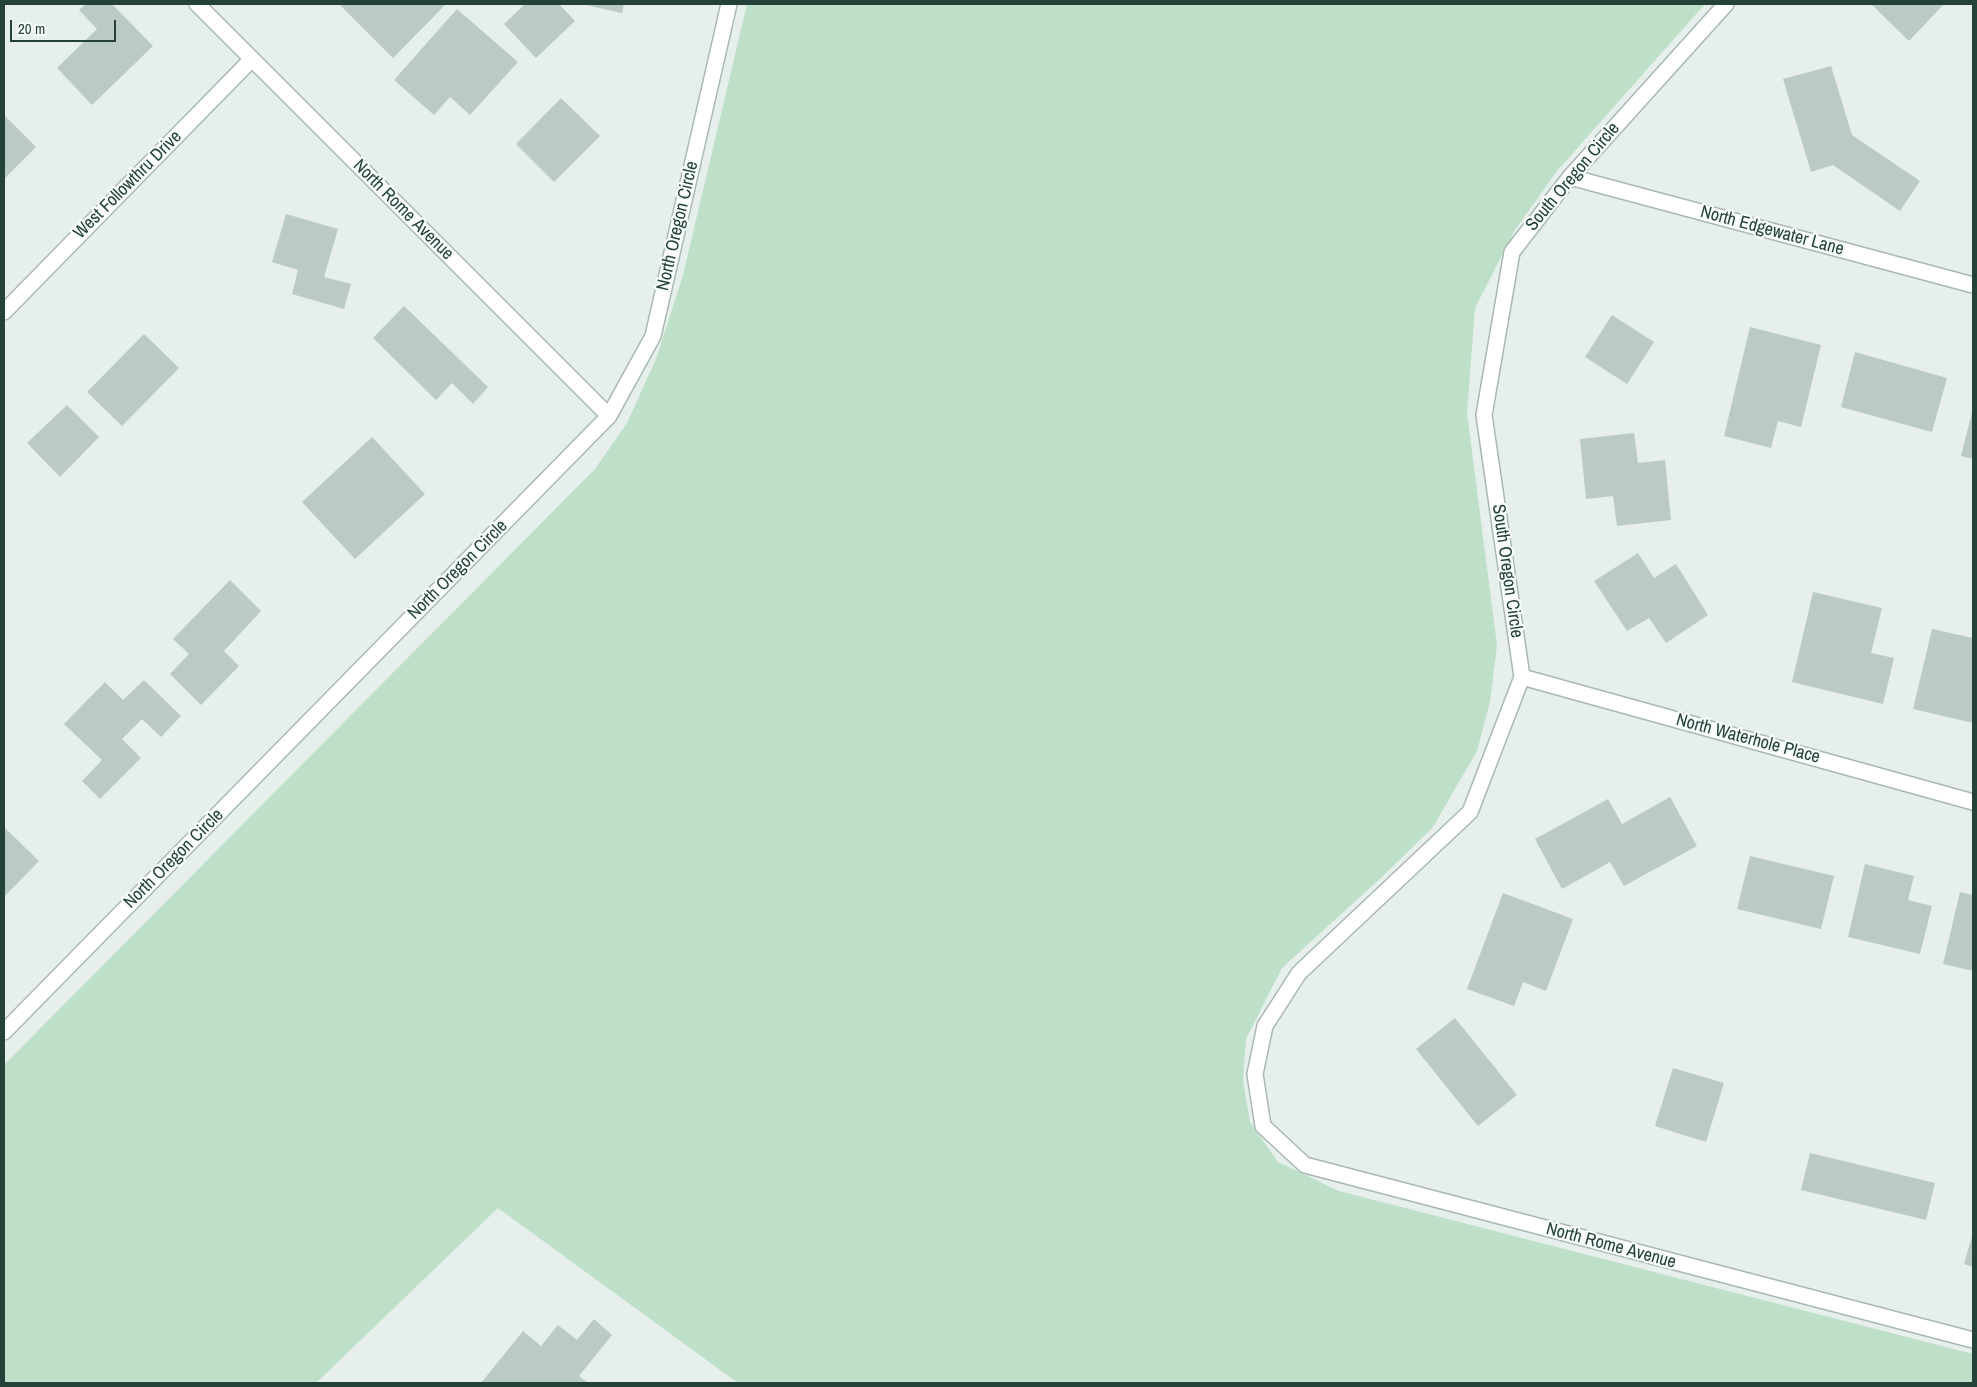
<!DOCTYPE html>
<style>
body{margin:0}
#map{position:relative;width:1977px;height:1387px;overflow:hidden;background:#e6efeb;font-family:"Archivo Narrow",sans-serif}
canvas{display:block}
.frame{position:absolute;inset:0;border:5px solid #24423a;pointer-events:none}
.scale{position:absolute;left:10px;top:20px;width:106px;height:22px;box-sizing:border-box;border:2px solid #24423a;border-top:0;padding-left:6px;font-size:15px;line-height:18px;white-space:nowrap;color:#24423a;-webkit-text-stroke:4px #f7fbf9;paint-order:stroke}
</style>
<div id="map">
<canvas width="1977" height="1387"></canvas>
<div class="frame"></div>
<div class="scale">20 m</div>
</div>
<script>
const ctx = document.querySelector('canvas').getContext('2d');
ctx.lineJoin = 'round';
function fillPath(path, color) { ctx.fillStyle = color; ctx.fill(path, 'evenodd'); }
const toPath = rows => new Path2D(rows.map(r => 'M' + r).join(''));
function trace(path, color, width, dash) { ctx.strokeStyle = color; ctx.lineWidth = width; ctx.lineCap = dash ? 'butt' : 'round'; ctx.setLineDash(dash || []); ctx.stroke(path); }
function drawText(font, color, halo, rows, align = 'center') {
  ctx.font = font + ' "Archivo Narrow",sans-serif'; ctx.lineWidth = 4.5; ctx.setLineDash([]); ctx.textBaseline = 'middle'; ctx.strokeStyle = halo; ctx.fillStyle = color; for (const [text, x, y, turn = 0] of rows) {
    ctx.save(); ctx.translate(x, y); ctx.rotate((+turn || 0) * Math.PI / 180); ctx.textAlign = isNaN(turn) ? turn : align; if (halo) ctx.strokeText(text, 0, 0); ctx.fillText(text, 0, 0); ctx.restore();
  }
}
const green = toPath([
 [747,4,1705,4,1557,171,1515,230,1475,308,1467,413,1497,645,1490,702,1477,751,1433,827,1383,876,1282,968,1246,1039,1243,1080,1250,1122,1278,1162,1339,1191,1973,1354,1973,1383,738,1383,498,1208,316,1383,4,1383,4,1065,595,469,627,423,656,359,683,275]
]);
const building = toPath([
 [86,4,112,4,153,46,92,105,57,68,97,29,79,10],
 [339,4,446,4,393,58],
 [525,4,559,4,575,21,536,58,504,24],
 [581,4,624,4,622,13],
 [1871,4,1944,4,1909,41],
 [457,9,518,62,470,115,450,97,434,115,394,80],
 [1831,66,1852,135,1920,181,1900,211,1833,165,1811,172,1783,79],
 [561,98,600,136,554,182,516,144],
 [4,115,36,147,4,179],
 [286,214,338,229,324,277,351,284,344,309,292,294,298,270,272,262],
 [404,306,488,387,473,404,452,383,436,400,373,338],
 [1612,315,1654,342,1627,384,1585,357],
 [1750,327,1821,345,1801,427,1778,421,1771,448,1724,436],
 [144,334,179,368,122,426,87,392],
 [1855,352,1947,378,1932,432,1841,407],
 [67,405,99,437,60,477,27,443],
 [1973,408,1973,459,1961,456],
 [1634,433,1638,463,1665,460,1671,520,1617,526,1613,496,1586,499,1580,439],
 [372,437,425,494,355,559,302,502],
 [1638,553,1654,578,1676,564,1708,615,1666,643,1649,618,1627,631,1594,581],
 [230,580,261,611,224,651,239,666,201,705,170,674,189,654,173,639],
 [1813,592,1882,608,1871,653,1894,658,1883,704,1792,682],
 [1932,629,1973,638,1973,723,1913,709],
 [144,680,181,716,161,737,142,719,122,739,141,758,100,799,82,781,102,760,64,724,105,682,123,700],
 [1670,797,1697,846,1624,886,1610,862,1562,889,1535,839,1608,799,1622,824],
 [4,827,39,861,4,897],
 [1750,856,1834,876,1821,929,1737,909],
 [1865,864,1914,876,1908,900,1932,906,1920,954,1848,937],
 [1960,892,1973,895,1973,971,1943,964],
 [1503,893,1573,919,1546,991,1523,982,1514,1006,1467,989],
 [1455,1018,1517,1095,1478,1126,1416,1049],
 [1673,1068,1724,1083,1706,1142,1655,1126],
 [1810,1153,1935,1183,1926,1220,1801,1190],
 [1973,1233,1973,1267,1964,1264],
 [594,1319,612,1335,579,1376,588,1383,481,1383,523,1331,541,1346,558,1325,577,1340]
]);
const minor = toPath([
 [197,4,609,416],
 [1726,4,1570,177,1512,252,1484,415,1522,677,1470,812,1299,973,1265,1026,1255,1074,1263,1126,1305,1165,1973,1340],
 [1570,177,1973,285],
 [4,312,252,59],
 [1522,677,1973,802],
 [4,1032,609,416,653,336,729,4]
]);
const streetNames = [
 ["South Oregon Circle",1573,177,-50],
 ["West Followthru Drive",128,185,-45],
 ["North Rome Avenue",403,210,45],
 ["North Oregon Circle",678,226,-77],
 ["North Edgewater Lane",1772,231,15],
 ["North Oregon Circle",458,570,-45],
 ["South Oregon Circle",1507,571,82],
 ["North Waterhole Place",1748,739,15],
 ["North Oregon Circle",174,859,-45],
 ["North Rome Avenue",1611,1246,15]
];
fillPath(green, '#bfe0c8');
fillPath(building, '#bbcac4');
trace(minor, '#a8b8b2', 18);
trace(minor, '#fff', 15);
drawText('18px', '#24423a', '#f7fbf9', streetNames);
</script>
